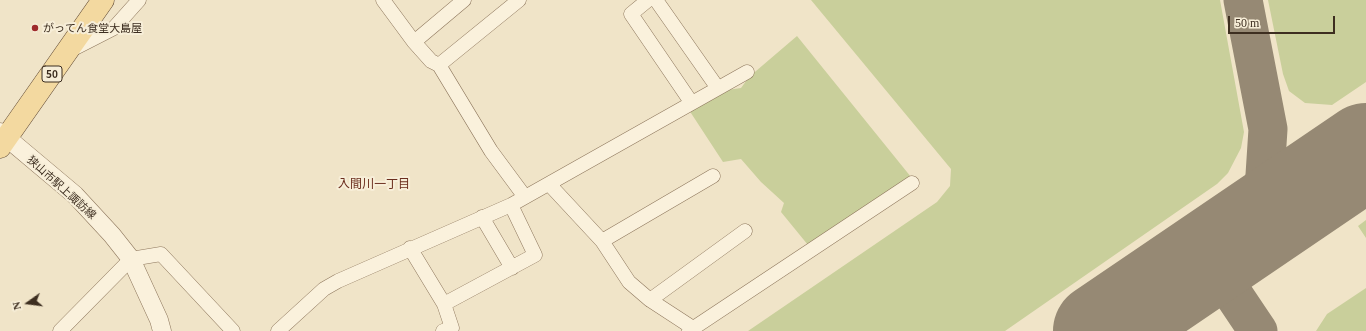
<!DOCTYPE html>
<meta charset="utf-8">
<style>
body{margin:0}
#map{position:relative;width:1366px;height:331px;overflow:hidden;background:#f0e4c8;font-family:Georgia,serif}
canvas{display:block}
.north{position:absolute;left:8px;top:283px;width:40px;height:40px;-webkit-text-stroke:3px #f7eed8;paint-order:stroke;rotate:256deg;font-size:11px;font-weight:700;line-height:16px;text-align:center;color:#3d2e20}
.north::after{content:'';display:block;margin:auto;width:14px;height:18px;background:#3d2e20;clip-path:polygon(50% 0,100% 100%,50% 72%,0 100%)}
.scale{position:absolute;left:1228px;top:16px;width:107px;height:18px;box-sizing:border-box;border:2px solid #3d2e20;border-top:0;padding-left:5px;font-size:12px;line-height:14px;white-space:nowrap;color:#3d2e20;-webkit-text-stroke:3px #f7eed8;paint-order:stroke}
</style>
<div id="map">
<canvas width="1366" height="331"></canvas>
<div class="north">N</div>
<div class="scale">50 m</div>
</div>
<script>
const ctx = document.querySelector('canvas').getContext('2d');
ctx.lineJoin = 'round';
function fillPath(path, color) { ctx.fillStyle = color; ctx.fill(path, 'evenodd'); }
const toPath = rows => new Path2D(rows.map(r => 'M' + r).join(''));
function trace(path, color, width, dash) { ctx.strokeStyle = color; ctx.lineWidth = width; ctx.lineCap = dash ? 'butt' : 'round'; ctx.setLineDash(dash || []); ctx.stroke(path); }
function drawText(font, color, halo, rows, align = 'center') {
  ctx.font = font + ' Georgia,"Noto Sans JP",serif'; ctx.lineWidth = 4; ctx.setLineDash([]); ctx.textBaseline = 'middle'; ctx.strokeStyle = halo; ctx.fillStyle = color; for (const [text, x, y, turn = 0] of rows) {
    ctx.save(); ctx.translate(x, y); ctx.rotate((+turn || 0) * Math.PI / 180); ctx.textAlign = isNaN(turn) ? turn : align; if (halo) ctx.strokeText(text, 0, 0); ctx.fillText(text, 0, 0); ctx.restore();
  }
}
const green = toPath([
 [811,0,1220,0,1244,132,1241,148,1228,173,1217,184,1005,331,748,331,937,202,950,186,951,169],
 [1268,0,1366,0,1366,82,1332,105,1305,103,1289,91,1283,74],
 [797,36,911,177,808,245,781,212,784,203,761,182,741,159,723,162,689,110,727,90,741,88,749,77],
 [1366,220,1366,238,1358,226],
 [1366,288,1366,331,1316,331,1327,314]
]);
const taxiway = toPath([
 [1243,0,1268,129,1265,175,1263,191,1259,206,1246,232],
 [1209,258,1258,331]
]);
const runway = toPath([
 [1101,331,1366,151]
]);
const minor = toPath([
 [383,0,414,42,431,61,439,65,491,151,525,197],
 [648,0,631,14,691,102],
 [656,0,717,87],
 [414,42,464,0],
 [71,50,114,28,139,0],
 [439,65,519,0],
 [549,184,602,241,629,282,650,300,693,328],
 [482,217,512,268],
 [602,241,713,176],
 [410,248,444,304,452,328,443,331],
 [650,300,745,231],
 [444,304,535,255,511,205],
 [60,331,131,259,161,254,233,331],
 [278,331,324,289,338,281,511,205,747,72],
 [689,331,912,183]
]);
const tertiary = toPath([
 [0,132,75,195,112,235,131,259,159,320,162,331]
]);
const primary = toPath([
 [0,147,103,0]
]);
const markers = [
 [35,28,4,"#9e2a2b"]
];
const shields = [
 [52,74,20]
];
const shieldNames = [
 ["50",52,74]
];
const poiNames = [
 ["がってん食堂大島屋",43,28]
];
const streetNames = [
 ["狭山市駅上諏訪線",62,187,42]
];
const neighbourhoodNames = [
 ["入間川一丁目",374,183]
];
fillPath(green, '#c9cf9b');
trace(taxiway, '#968974', 39);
trace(runway, '#968974', 96);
trace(minor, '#8d765c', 15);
trace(tertiary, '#8d765c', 19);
trace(primary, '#5b4430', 23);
trace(minor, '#faf1dc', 14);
trace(tertiary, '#faf1dc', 18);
trace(primary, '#f3d9a0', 22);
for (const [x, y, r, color] of markers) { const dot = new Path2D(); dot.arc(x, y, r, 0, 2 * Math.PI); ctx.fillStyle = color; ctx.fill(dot); trace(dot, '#f7eed8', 1.5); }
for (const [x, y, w] of shields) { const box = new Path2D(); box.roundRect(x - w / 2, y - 8, w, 16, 3); ctx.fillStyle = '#f7eed8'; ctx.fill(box); trace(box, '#3d2e20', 1); }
drawText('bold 10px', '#3d2e20', null, shieldNames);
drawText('11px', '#3d2e20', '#f7eed8', poiNames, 'left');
drawText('11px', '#3d2e20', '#f7eed8', streetNames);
drawText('12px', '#6b2e1e', '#f7eed8', neighbourhoodNames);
</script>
